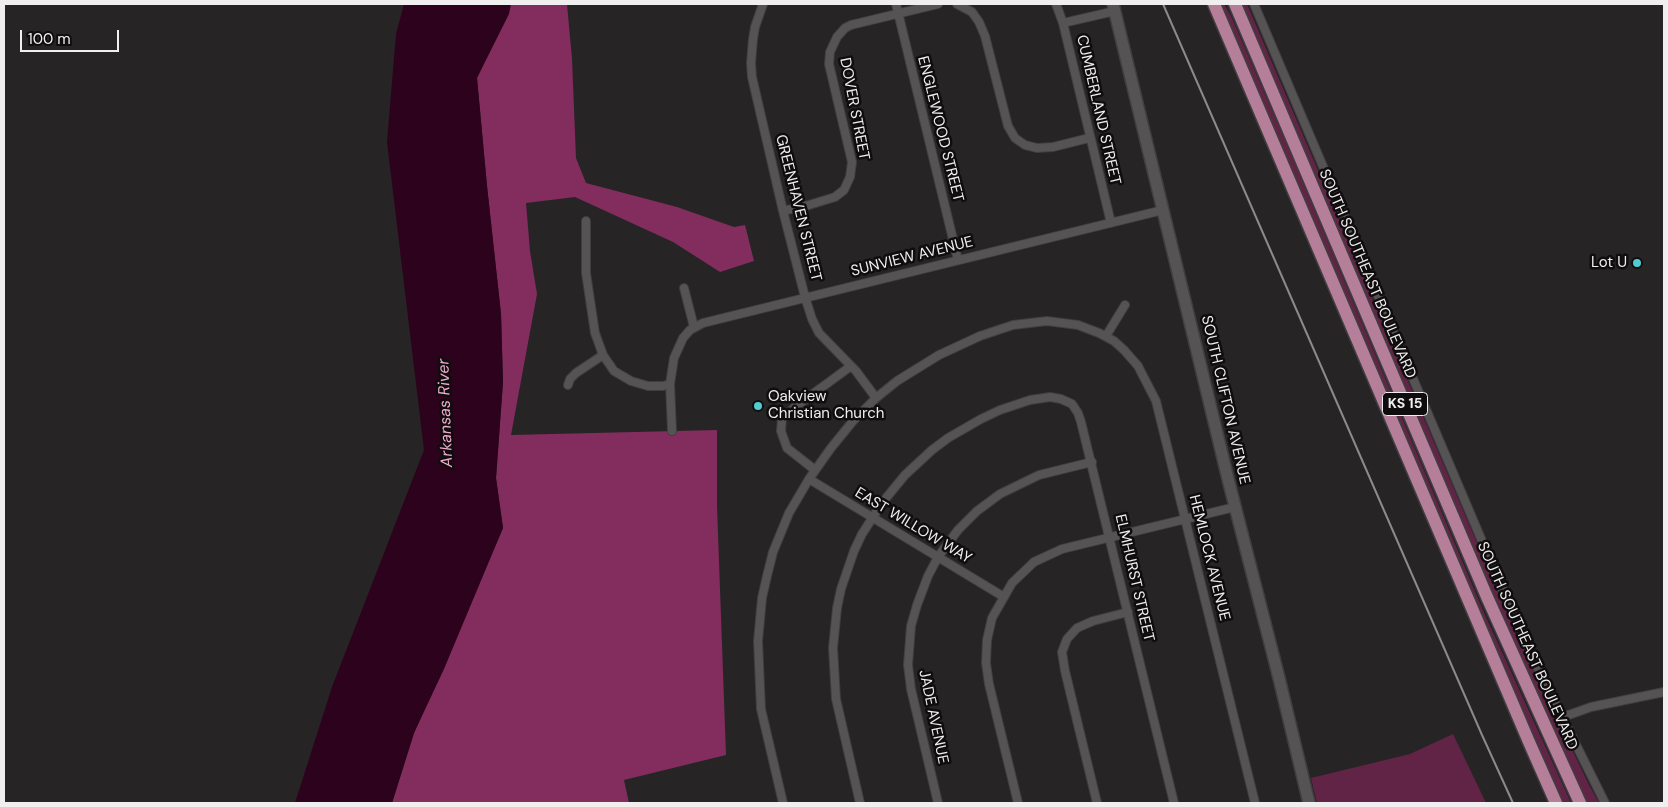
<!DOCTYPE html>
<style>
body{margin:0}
#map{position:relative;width:1668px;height:807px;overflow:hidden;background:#262425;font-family:"DM Sans",sans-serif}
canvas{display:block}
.frame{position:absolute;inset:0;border:5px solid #f0eeef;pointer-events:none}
.scale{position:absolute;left:20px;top:30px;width:99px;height:22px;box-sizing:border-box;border:2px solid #f0eeef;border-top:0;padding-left:6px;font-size:15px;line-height:18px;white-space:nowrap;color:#f0eeef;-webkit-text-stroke:4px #0f0d0e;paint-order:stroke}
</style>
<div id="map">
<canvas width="1668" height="807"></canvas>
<div class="frame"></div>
<div class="scale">100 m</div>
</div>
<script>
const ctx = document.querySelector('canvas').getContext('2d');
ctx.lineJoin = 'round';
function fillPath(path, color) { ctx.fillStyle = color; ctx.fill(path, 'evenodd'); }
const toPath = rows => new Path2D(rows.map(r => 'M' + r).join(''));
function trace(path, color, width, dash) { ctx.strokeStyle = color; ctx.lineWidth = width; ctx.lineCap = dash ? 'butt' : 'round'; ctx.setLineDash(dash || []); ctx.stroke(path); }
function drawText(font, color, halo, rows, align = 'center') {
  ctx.font = font + ' "DM Sans",sans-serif'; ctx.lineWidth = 5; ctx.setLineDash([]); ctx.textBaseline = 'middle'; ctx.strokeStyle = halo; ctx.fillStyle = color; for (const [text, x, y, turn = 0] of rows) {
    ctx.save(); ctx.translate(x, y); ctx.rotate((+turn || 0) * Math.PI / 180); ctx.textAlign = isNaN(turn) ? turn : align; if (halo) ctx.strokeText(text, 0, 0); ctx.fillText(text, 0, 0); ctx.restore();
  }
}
const green = toPath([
 [1219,4,1224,4,1231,16,1287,145,1485,615,1571,803,1563,803,1533,740],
 [1240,4,1247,4,1509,618,1589,785,1599,803,1584,803,1537,700],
 [1453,734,1486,803,1317,803,1311,778,1410,754]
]);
const forest = toPath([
 [510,4,567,4,572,59,576,158,586,183,677,207,734,227,745,225,754,261,720,272,673,242,575,197,526,203,530,251,537,294,511,435,717,430,717,506,726,755,624,780,629,803,392,803,414,733,503,528,496,478,503,382,501,314,487,186,477,78]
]);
const water = toPath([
 [404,4,511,4,509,14,477,78,487,186,501,314,503,382,496,478,503,528,444,669,414,733,392,803,295,803,332,687,424,450,387,142,396,34]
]);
const street = toPath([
 [763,4,755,27,753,39,751,63,752,77,783,211,805,297,812,319,819,333,856,371,876,398],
 [896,4,958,260],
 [957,4,972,12,979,22,985,36,1008,126,1015,138,1025,145,1037,148,1053,147,1089,138],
 [1056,4,1063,23,1111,223],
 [1254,4,1510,607,1533,658,1605,803],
 [1063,23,1115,11],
 [783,211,809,205,835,197,844,190,850,177,852,162,829,64,830,52,837,37,845,28,851,25,938,4],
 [586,221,586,273,595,333,603,355,614,371,631,381,648,386,663,386,670,384],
 [684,288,694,327],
 [1106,336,1125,305],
 [568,385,570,379,576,373,603,355],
 [672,431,670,384,674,358,683,338,690,330,703,323,1163,210],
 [815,470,787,448,781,431,782,419,795,407,851,366],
 [809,479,1004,597],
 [1563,717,1591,707,1664,692],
 [783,803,761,709,758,641,762,598,767,576,773,552,789,513,809,479,831,448,853,421,876,398,897,381,939,355,980,336,1013,325,1047,321,1078,325,1099,333,1114,341,1124,350,1138,366,1156,401,1255,803],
 [860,803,836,699,833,648,837,608,841,589,854,551,862,534,882,503,905,475,932,450,948,438,981,419,1000,410,1030,400,1050,397,1061,399,1072,404,1078,413,1081,422,1174,803],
 [938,803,911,689,908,665,911,626,917,605,928,576,938,557,958,530,977,511,1000,494,1039,475,1092,462],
 [1018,803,989,684,986,663,987,640,992,618,1012,583,1034,562,1062,549,1235,507],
 [1097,803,1065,671,1062,652,1067,639,1077,628,1093,621,1128,612]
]);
const secondary = toPath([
 [1113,4,1228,479,1279,678,1309,803]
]);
const primary = toPath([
 [1214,4,1529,742,1556,803],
 [1235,4,1487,597,1580,803]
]);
const rail = toPath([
 [1163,4,1482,735,1513,803]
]);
const markers = [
 [1637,263,5,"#51ccd1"],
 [758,406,5,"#51ccd1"]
];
const shields = [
 [1405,404,45]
];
const shieldNames = [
 ["KS 15",1405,404]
];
const streetNames = [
 ["DOVER STREET",854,109,79],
 ["CUMBERLAND STREET",1098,110,77],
 ["ENGLEWOOD STREET",940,129,76],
 ["GREENHAVEN STREET",798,208,76],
 ["SUNVIEW AVENUE",912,257,-14],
 ["SOUTH SOUTHEAST BOULEVARD",1367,274,67],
 ["SOUTH CLIFTON AVENUE",1225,400,77],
 ["EAST WILLOW WAY",913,526,31],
 ["HEMLOCK AVENUE",1209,558,76],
 ["ELMHURST STREET",1134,578,77],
 ["SOUTH SOUTHEAST BOULEVARD",1527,646,66],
 ["JADE AVENUE",933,717,78]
];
const poiNames = [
 ["Lot U",1627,263],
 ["Oakview",768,397,"left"],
 ["Christian Church",768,414,"left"]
];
const waterNames = [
 ["Arkansas River",446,413,-92]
];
fillPath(green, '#622446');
fillPath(forest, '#822d5d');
fillPath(water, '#2d021c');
trace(street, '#403e40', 10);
trace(secondary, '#403e40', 14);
trace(primary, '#403e40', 15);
trace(street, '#565354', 8);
trace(secondary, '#565354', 11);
trace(primary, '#b57f9a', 12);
trace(rail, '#8c8a8b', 2);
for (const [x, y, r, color] of markers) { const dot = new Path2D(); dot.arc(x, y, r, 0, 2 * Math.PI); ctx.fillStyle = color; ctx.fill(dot); trace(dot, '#0f0d0e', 2); }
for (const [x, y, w] of shields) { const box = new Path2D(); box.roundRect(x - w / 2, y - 11.5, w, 23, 4); ctx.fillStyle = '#0f0d0e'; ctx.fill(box); trace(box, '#f0eeef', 1); }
drawText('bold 14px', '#f0eeef', null, shieldNames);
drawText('15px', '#f0eeef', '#0f0d0e', streetNames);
drawText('15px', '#f0eeef', '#0f0d0e', poiNames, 'right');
drawText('italic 16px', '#f2aacd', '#0f0d0e', waterNames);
</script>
